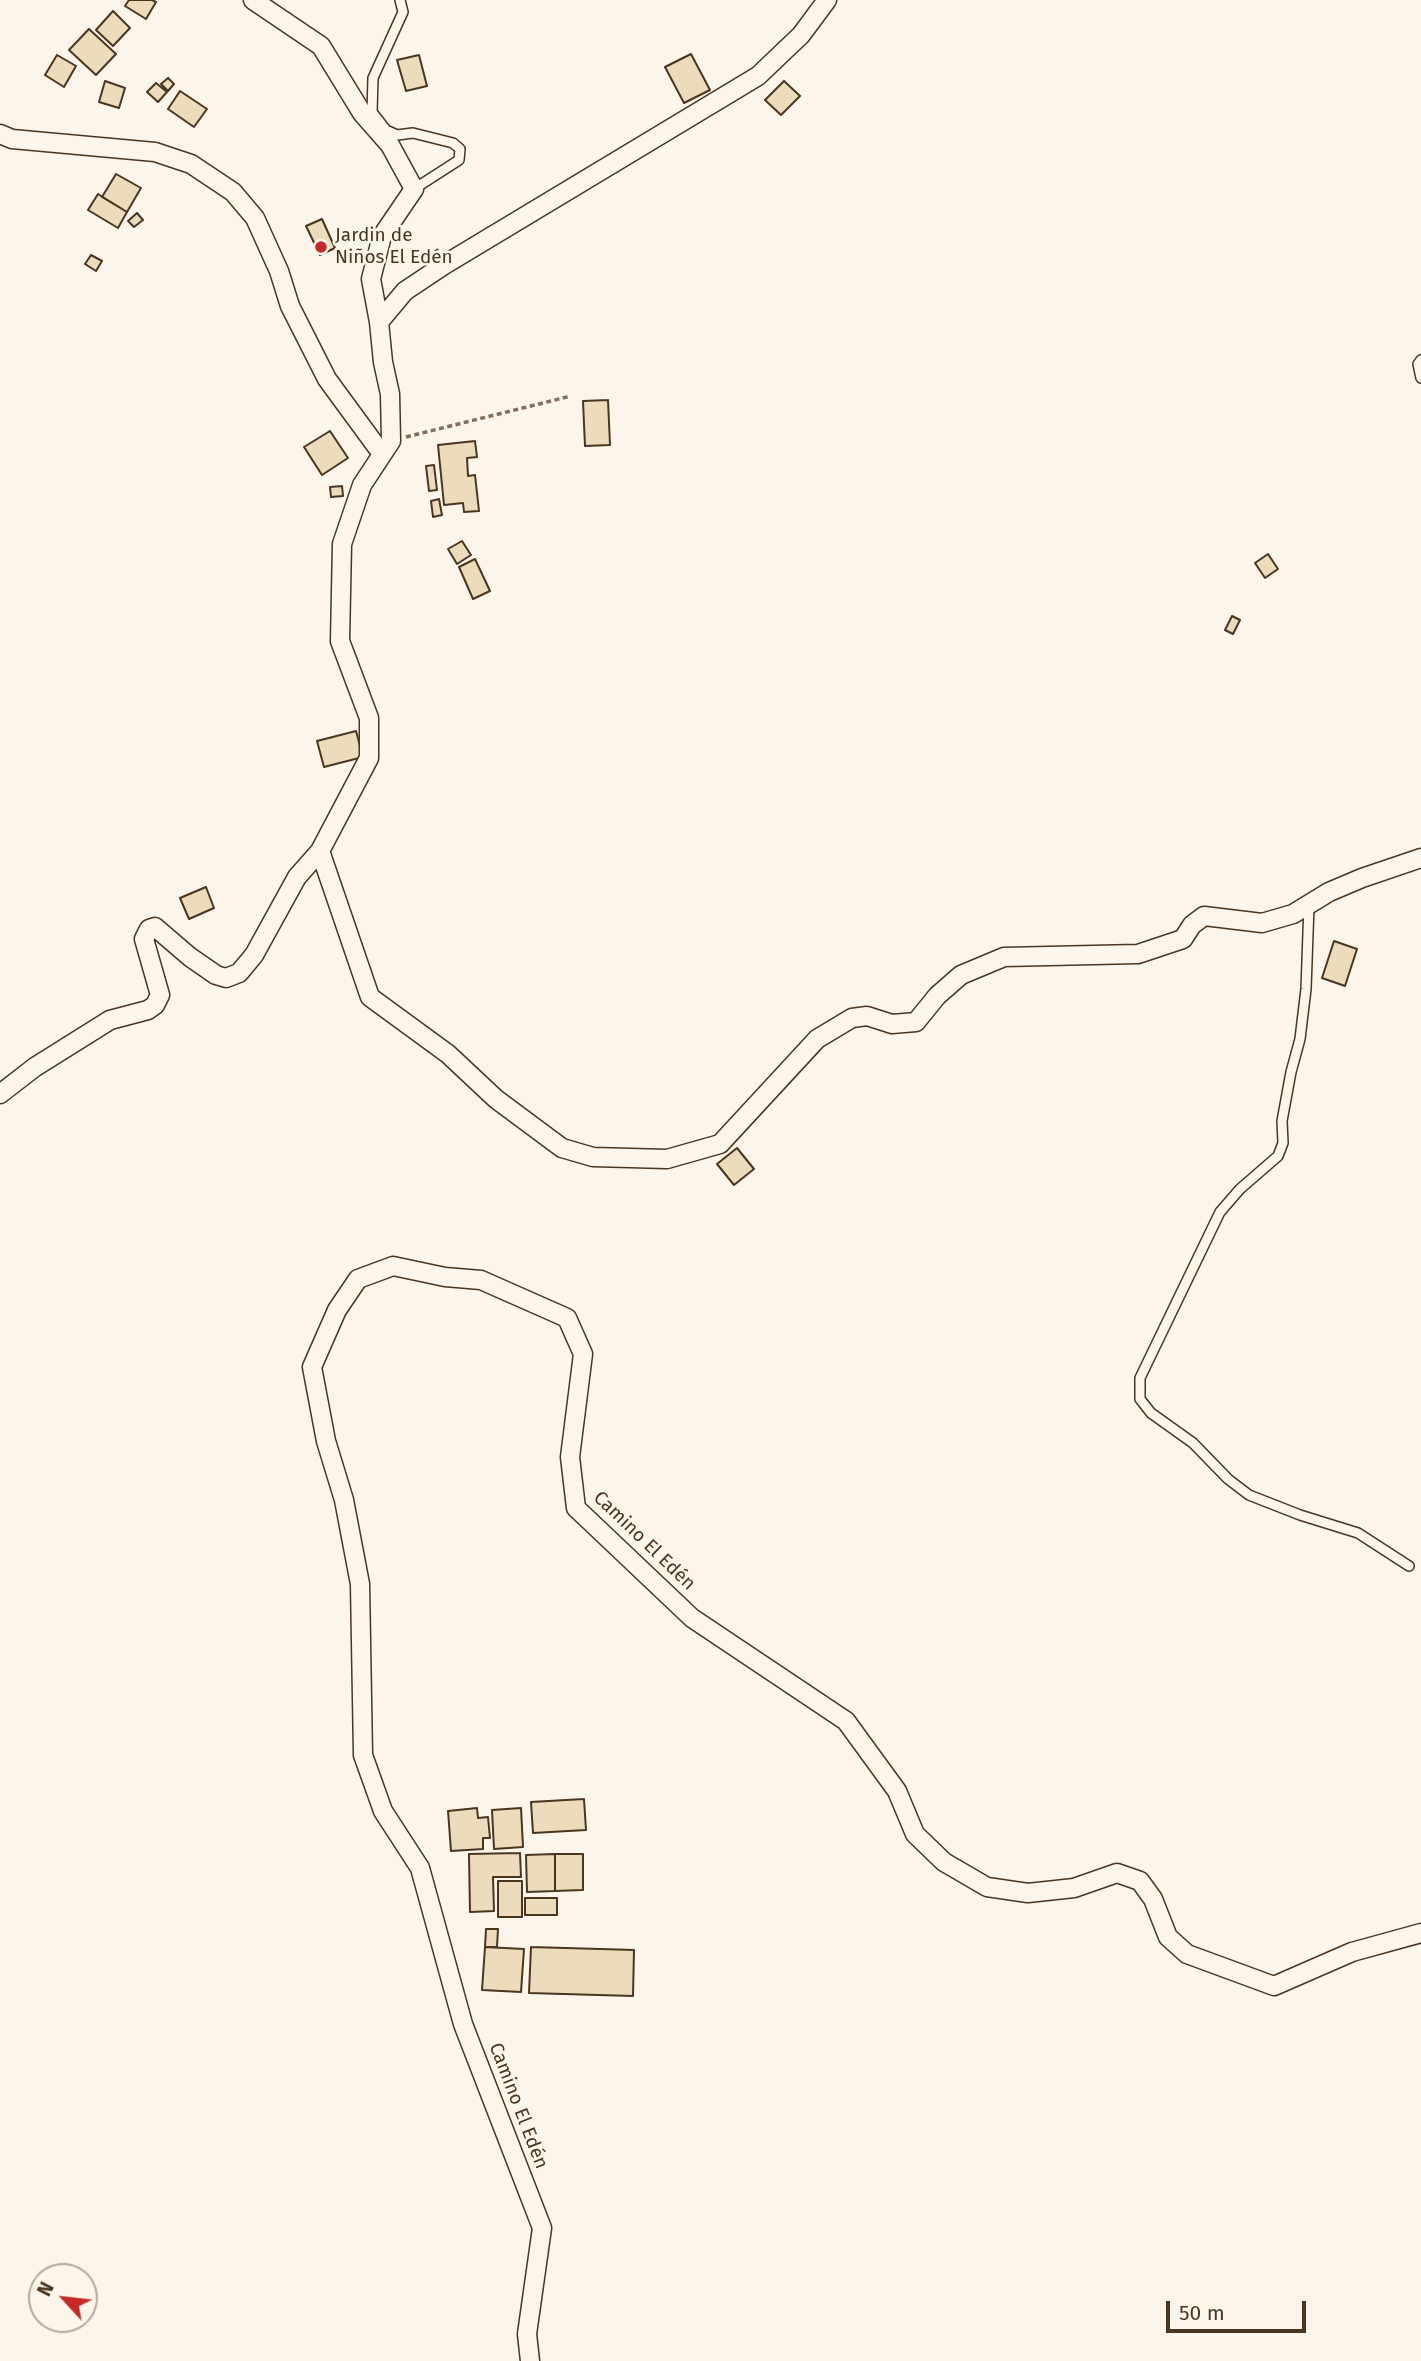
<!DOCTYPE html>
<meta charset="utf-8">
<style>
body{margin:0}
#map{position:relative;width:1421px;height:2361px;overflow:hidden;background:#fbf6e9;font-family:"Fira Sans",sans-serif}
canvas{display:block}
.north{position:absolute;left:28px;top:2263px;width:70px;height:70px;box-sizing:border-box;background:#fbf6e9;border:2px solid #b4a999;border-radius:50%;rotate:297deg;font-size:19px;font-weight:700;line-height:28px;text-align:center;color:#4a3520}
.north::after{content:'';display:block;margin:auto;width:24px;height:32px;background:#c62828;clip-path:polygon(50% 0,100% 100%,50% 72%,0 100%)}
.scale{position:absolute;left:1166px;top:2301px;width:140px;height:32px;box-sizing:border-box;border:4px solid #4a3520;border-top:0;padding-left:9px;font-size:21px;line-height:24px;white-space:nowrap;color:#4a3520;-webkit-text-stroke:5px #fbf6e9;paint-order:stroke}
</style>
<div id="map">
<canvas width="1421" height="2361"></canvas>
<div class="north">N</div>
<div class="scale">50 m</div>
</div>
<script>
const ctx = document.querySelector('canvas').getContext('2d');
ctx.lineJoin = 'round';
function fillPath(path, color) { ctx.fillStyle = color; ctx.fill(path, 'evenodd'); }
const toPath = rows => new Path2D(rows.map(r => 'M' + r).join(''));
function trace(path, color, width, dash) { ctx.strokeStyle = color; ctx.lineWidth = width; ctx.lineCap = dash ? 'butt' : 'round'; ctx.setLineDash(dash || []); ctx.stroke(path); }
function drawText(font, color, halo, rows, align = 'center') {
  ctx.font = font + ' "Fira Sans",sans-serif'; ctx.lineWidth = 5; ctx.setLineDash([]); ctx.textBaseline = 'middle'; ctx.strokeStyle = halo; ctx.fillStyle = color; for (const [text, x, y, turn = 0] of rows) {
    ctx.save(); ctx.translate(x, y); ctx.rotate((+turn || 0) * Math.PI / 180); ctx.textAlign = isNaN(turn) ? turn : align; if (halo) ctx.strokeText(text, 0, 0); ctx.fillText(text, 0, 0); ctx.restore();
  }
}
const building = toPath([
 [129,0,152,0,156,2,146,19,125,6,129,0],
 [113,11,130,28,113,46,96,30,113,11],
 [89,29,116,54,96,75,69,50,89,29],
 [691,54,710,90,684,103,665,67,691,54],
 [57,55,76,66,64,87,45,75,57,55],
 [419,55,427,86,406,91,397,60,419,55],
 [168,78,174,84,168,91,161,84,168,78],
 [105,81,125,88,119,108,99,102,105,81],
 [784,81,800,96,781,115,765,100,784,81],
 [156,83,167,92,158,102,147,92,156,83],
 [180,91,207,109,194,127,168,109,180,91],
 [116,174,141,188,127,212,102,197,116,174],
 [98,194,127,212,118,228,88,210,98,194],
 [137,213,143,220,134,227,128,221,137,213],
 [322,219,335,248,320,255,306,226,322,219],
 [91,255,102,261,96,271,85,264,91,255],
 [608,400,610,445,585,446,583,401,608,400],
 [330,431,348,458,322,475,304,447,330,431],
 [475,441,477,457,467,458,468,476,475,475,479,511,464,512,463,503,444,505,438,445,475,441],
 [434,465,437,490,429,491,426,466,434,465],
 [342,486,343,496,331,497,330,487,342,486],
 [439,499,442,515,433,517,431,501,439,499],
 [462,541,471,555,457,564,448,549,462,541],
 [1268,554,1278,569,1265,578,1255,563,1268,554],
 [475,559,490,591,473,599,459,567,475,559],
 [1232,616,1240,620,1233,634,1225,630,1232,616],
 [356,731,363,757,324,767,317,741,356,731],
 [206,887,214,908,189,919,180,898,206,887],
 [1334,941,1357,949,1345,986,1322,978,1334,941],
 [737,1148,754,1169,734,1185,717,1164,737,1148],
 [584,1799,586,1830,533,1833,531,1802,584,1799],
 [477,1808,478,1818,488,1817,490,1838,483,1838,483,1849,451,1851,448,1811,477,1808],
 [521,1808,523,1847,494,1849,492,1810,521,1808],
 [520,1853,521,1877,493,1877,494,1911,470,1912,469,1854,520,1853],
 [555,1854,555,1891,527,1892,526,1855,555,1854],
 [555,1854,583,1854,583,1890,555,1891,555,1854],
 [498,1881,522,1881,522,1917,498,1917,498,1881],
 [525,1898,557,1898,557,1915,525,1915,525,1898],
 [486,1929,498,1929,497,1947,485,1947,486,1929],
 [485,1947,524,1949,521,1992,482,1990,485,1947],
 [531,1947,634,1950,633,1996,529,1993,531,1947]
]);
const path = toPath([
 [406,437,571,396]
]);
const lane = toPath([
 [400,0,403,12,373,78,372,112,386,130,397,135,413,133,453,143,460,149,459,160,414,189],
 [1421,360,1418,364,1421,378],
 [1309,905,1306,989,1300,1039,1291,1072,1282,1121,1283,1143,1278,1156,1240,1189,1220,1212,1140,1378,1140,1399,1151,1413,1193,1443,1228,1479,1249,1495,1300,1515,1358,1533,1409,1566]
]);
const street = toPath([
 [253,0,321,46,362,113,390,145,414,189,382,236,371,279,379,322],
 [827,0,801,35,758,76,444,265,405,291,379,322,383,362,390,394,391,441,362,485,342,544,340,641,369,718,369,758,320,851,370,997,448,1054,496,1099,562,1148,593,1157,667,1159,720,1144,817,1039,852,1018,867,1016,892,1024,916,1022,937,996,961,975,1004,957,1138,954,1183,939,1192,925,1204,916,1262,923,1293,914,1329,892,1362,878,1421,858],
 [0,134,12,139,155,152,191,164,233,192,255,218,279,271,290,306,327,379,382,454],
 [0,1094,35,1067,110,1020,148,1010,155,1005,160,995,144,939,149,929,155,927,190,957,216,975,226,978,239,973,254,955,297,877,320,851],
 [530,2361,527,2334,542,2228,463,2024,420,1868,383,1811,363,1755,360,1584,344,1500,326,1441,312,1367,337,1310,358,1279,393,1266,445,1277,481,1280,567,1318,583,1354,570,1457,576,1508,692,1618,846,1721,897,1791,915,1834,944,1862,987,1887,1028,1893,1074,1888,1117,1873,1140,1881,1153,1899,1168,1937,1187,1954,1274,1986,1352,1952,1421,1933]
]);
const markers = [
 [321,247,7,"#c62828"]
];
const poiNames = [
 ["Jardin de",335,236],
 ["Niños El Edén",335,258]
];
const streetNames = [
 ["Camino El Edén",644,1541,44],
 ["Camino El Edén",518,2106,69]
];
fillPath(building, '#ecdcbc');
trace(building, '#4a3520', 2);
trace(lane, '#4a3520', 12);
trace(street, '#4a3520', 21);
trace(path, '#7f6f5c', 3.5, [5, 3.5]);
trace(lane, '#fbf6e9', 9);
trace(street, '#fbf6e9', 18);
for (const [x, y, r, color] of markers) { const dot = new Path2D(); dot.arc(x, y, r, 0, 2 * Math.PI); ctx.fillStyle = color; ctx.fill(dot); trace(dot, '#fbf6e9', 2.5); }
drawText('19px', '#4a3520', '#fbf6e9', poiNames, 'left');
drawText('19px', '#4a3520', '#fbf6e9', streetNames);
</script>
